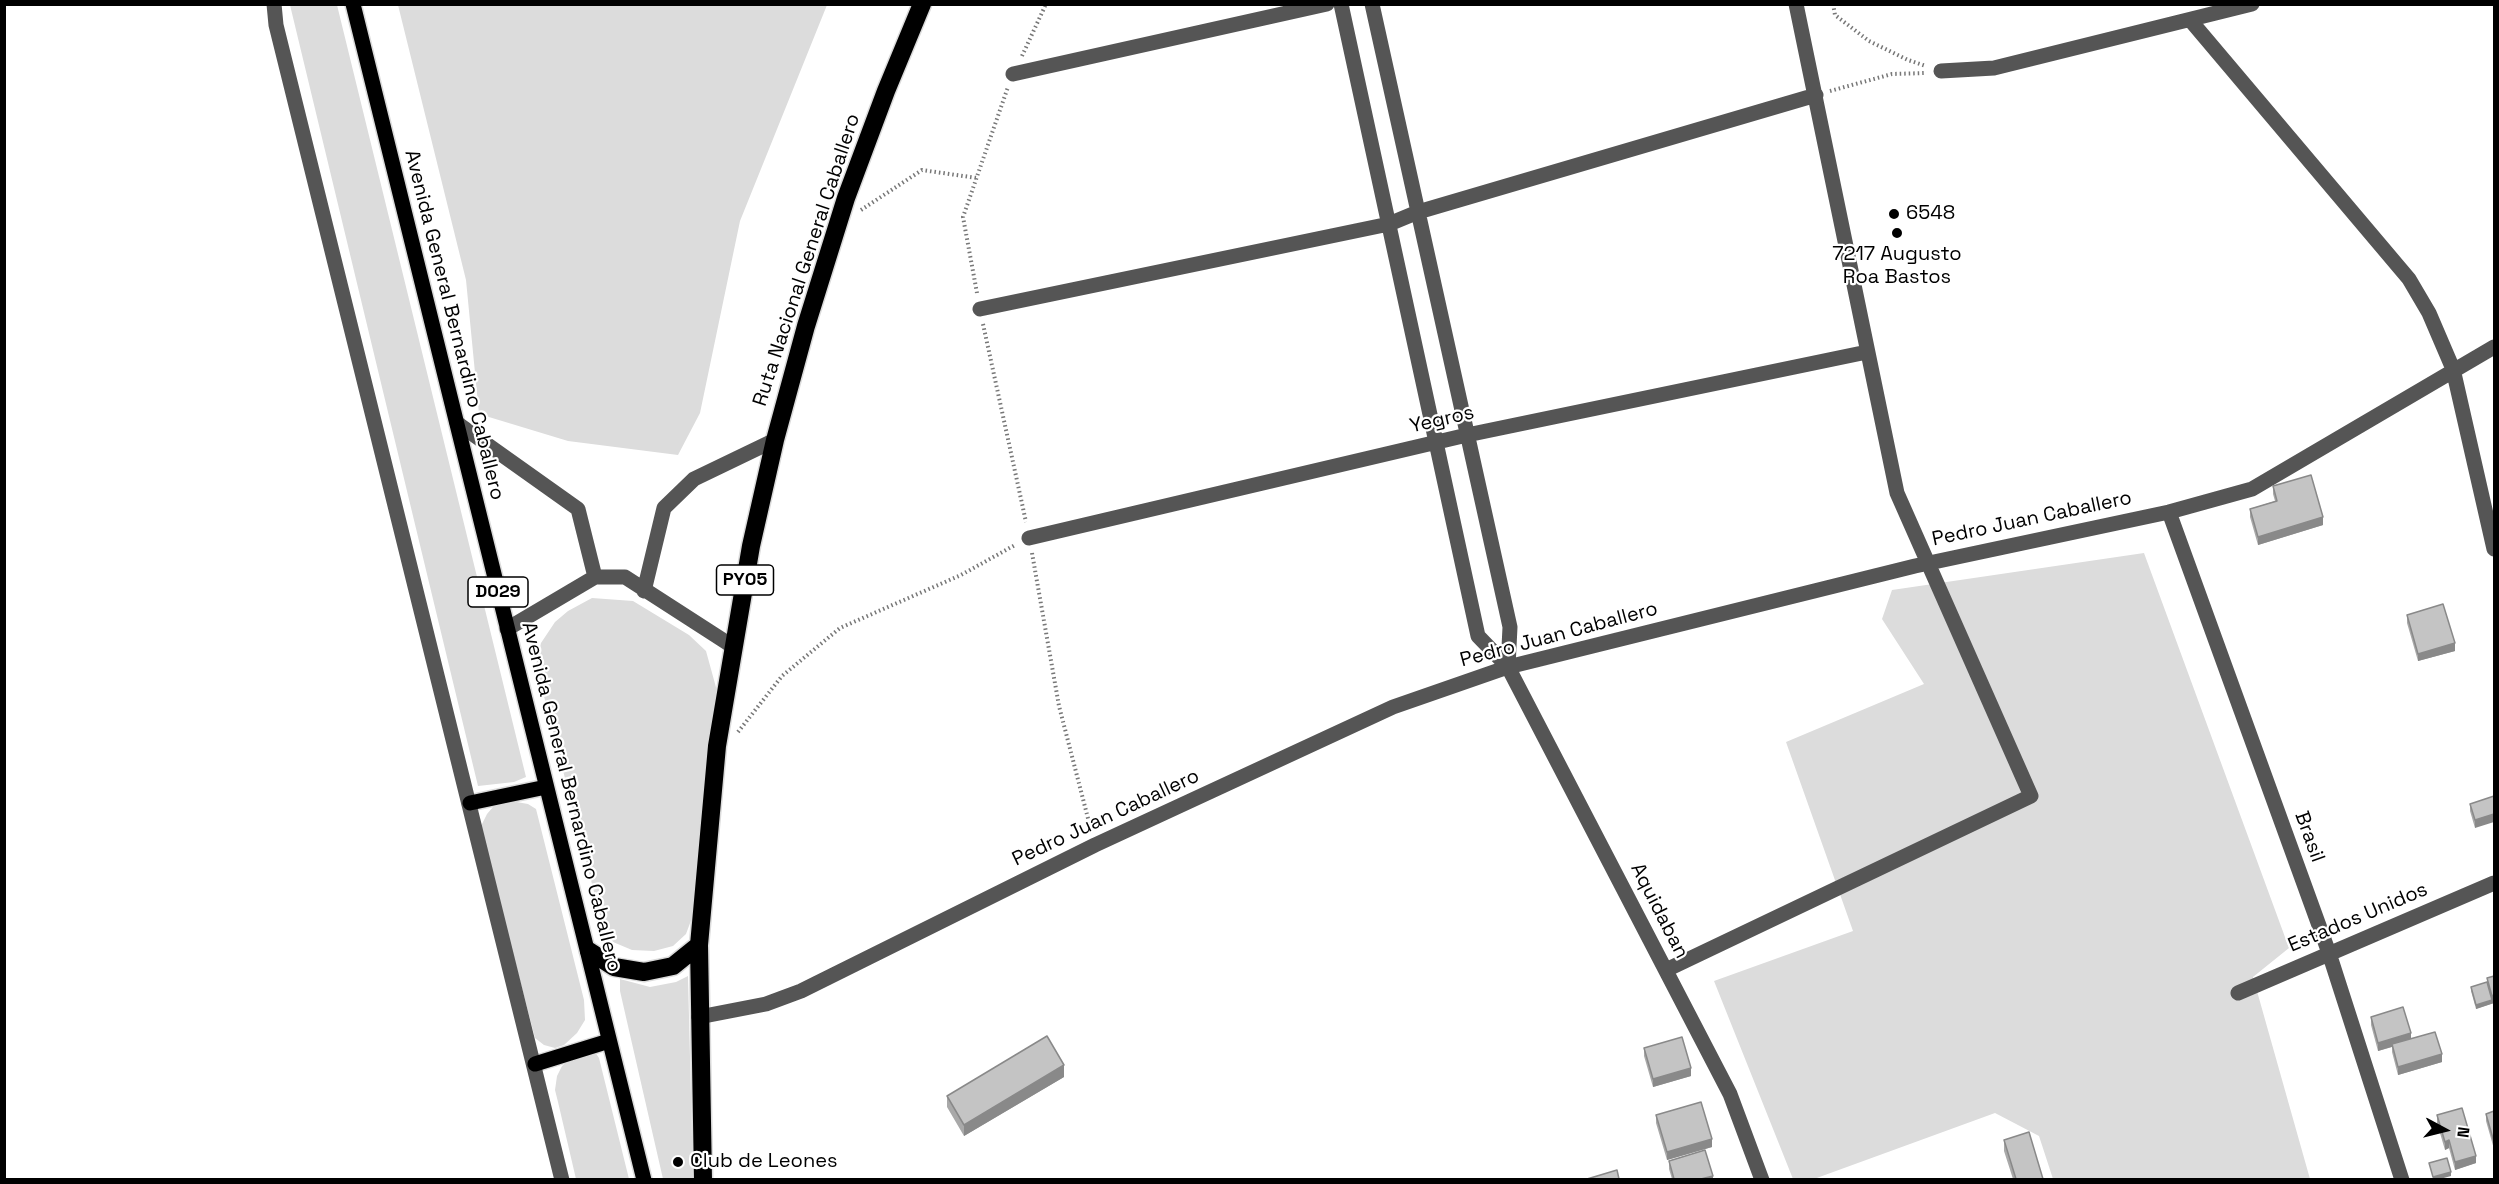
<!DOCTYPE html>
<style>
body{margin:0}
#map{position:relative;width:2499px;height:1184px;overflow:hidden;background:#fff;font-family:"Space Grotesk",sans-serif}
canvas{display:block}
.frame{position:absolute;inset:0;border:6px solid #000;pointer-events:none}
.north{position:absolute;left:2415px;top:1100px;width:60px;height:60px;-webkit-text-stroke:4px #fff;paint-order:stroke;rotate:97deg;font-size:16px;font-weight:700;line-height:24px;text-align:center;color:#000}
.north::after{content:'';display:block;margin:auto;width:21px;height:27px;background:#000;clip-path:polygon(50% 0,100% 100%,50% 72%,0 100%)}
</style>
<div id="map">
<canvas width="2499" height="1184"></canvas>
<div class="frame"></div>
<div class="north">N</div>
</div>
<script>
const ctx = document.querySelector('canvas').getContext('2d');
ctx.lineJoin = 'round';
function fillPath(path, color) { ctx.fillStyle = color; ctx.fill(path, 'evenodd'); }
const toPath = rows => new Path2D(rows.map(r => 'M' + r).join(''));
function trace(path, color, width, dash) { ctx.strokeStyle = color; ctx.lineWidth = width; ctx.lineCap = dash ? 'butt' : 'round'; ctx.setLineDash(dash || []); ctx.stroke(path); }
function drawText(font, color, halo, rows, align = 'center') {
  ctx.font = font + ' "Space Grotesk",sans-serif'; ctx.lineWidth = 4.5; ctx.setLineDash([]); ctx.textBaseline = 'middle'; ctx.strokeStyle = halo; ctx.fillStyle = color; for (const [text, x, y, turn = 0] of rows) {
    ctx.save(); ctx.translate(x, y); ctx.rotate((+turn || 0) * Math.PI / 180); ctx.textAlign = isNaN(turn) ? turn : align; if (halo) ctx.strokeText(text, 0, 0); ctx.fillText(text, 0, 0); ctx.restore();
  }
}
const green = toPath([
 [290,5,337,5,526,777,514,782,478,786],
 [398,5,827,5,740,221,700,413,678,455,568,441,479,414,466,280],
 [2144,553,2289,948,2253,977,2310,1179,2053,1179,2039,1136,1995,1113,1814,1179,1793,1179,1714,981,1853,931,1786,742,1924,684,1882,619,1892,590],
 [592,598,633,601,689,635,706,651,717,691,693,915,686,934,673,946,654,951,632,950,613,942,604,931,536,665,541,643,555,622,568,611],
 [511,801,528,804,536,809,584,1000,585,1020,577,1033,564,1045,555,1048,544,1045,535,1038,482,835,481,826,487,814,493,807],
 [688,976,693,1179,663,1179,620,991,620,979,650,987,676,982],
 [595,1052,599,1058,629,1179,576,1179,558,1102,555,1090,557,1076,562,1066,574,1056]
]);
const path = toPath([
 [1833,4,1835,15,1869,41,1908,60,1926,66],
 [1022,56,1046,4],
 [1830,91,1892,74,1926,73],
 [861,210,922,170,977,178],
 [977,293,963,217,1008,87],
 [983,324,1026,522],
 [1032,553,1059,706,1091,830],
 [738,732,782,676,840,628,961,575,1015,545]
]);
const minor = toPath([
 [274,4,276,25,562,1180],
 [1341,4,1478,636,1508,667,1730,1094,1762,1180],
 [1372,4,1510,627,1508,667],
 [2191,21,2409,279,2429,313,2453,369,2494,549],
 [1941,71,1994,68,2252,4],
 [1013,74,1327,4],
 [980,309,1389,224,1418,212,1816,95],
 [457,423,578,509,595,577],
 [2169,512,2329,953,2402,1180],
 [1029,538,1467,435,1867,352],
 [644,591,664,508,694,479,775,440],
 [507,629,595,577,625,577,732,646],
 [1666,970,2031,796,1897,493,1796,4],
 [2238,993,2494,883],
 [699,1017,766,1004,801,991,1095,845,1393,707,1508,667,1915,566,2169,512,2252,489,2494,347]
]);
const major = toPath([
 [353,4,644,1180],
 [470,803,546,787],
 [535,1064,609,1041]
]);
const highway = toPath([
 [589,951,614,967,644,972,673,966,699,945],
 [703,1180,699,945,717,746,751,546,775,440,806,326,846,198,886,91,922,4]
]);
const wall = toPath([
 [2273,486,2323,525,2258,545,2250,517,2250,509,2275,501,2273,494],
 [2407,615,2455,651,2418,661,2407,623],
 [2494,796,2475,828,2470,811,2470,804],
 [2487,978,2494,1003,2476,1009,2471,991,2471,987,2487,982],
 [2371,1017,2411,1039,2442,1062,2398,1075,2392,1052,2392,1047,2378,1051,2371,1025],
 [1644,1048,1691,1076,1653,1087,1644,1056],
 [1064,1077,964,1136,947,1107,947,1096],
 [2494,1111,2494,1149,2486,1121,2486,1114],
 [1656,1115,1712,1147,1667,1160,1656,1123],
 [2437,1115,2476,1163,2455,1170,2449,1148,2445,1150,2437,1123],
 [2004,1140,2043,1179,2013,1179,2004,1151],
 [1669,1161,1713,1179,1672,1179,1669,1169]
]);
const shadedWall = toPath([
 [2323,517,2323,525,2258,545,2258,537],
 [2455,643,2455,651,2418,661,2418,654],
 [2494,814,2494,822,2475,828,2475,820],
 [2494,995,2494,1003,2476,1009,2476,1005,2492,1000,2492,996],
 [2411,1033,2411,1041,2378,1051,2378,1043],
 [2442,1054,2442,1062,2398,1075,2398,1067],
 [1064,1065,1064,1077,964,1136,964,1125],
 [1691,1068,1691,1076,1653,1087,1653,1079],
 [1712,1139,1712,1147,1667,1160,1667,1152],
 [2449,1140,2449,1148,2445,1150,2445,1142],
 [2476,1156,2476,1163,2455,1170,2455,1162],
 [2451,1172,2451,1176,2440,1179,2433,1179,2433,1177],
 [1713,1176,1713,1179,1701,1179]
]);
const building = toPath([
 [2311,475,2323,517,2258,537,2250,509,2277,501,2273,486,2311,475],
 [2443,604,2455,643,2418,654,2407,615,2443,604],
 [2494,796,2494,814,2475,820,2470,804,2494,796],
 [2494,976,2494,995,2492,996,2487,978,2494,976],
 [2487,982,2492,1000,2476,1005,2471,987,2487,982],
 [2403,1007,2411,1033,2378,1043,2371,1017,2403,1007],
 [2435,1032,2442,1054,2398,1067,2392,1044,2435,1032],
 [1047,1036,1064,1065,964,1125,947,1096,1047,1036],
 [1682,1037,1691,1068,1653,1079,1644,1048,1682,1037],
 [1701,1102,1712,1139,1667,1152,1656,1115,1701,1102],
 [2462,1108,2476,1156,2455,1162,2449,1140,2445,1142,2437,1115,2462,1108],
 [2494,1111,2494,1142,2486,1114,2494,1111],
 [2029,1132,2043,1179,2016,1179,2004,1140,2029,1132],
 [1705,1150,1713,1176,1701,1179,1674,1179,1669,1161,1705,1150],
 [2447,1158,2451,1172,2433,1177,2429,1163,2447,1158],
 [1617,1170,1619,1179,1587,1179,1617,1170]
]);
const markers = [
 [1894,214,6,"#000"],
 [1897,233,6,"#000"],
 [678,1162,6,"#000"]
];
const shields = [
 [745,580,57],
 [498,592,60]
];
const shieldNames = [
 ["PY05",745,580],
 ["D029",498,592]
];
const poiNames = [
 ["6548",1906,214],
 ["7217 Augusto",1897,255,"center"],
 ["Roa Bastos",1897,278,"center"],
 ["Club de Leones",690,1162]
];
const streetNames = [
 ["Ruta Nacional General Caballero",807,260,-72],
 ["Avenida General Bernardino Caballero",454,325,76],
 ["Yegros",1442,420,-13],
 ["Pedro Juan Caballero",2032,519,-12],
 ["Pedro Juan Caballero",1559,635,-15],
 ["Avenida General Bernardino Caballero",571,797,76],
 ["Pedro Juan Caballero",1106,818,-25],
 ["Brasil",2309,837,70],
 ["Aquidaban",1659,911,63],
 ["Estados Unidos",2358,918,-23]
];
fillPath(green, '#dcdcdc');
trace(major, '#dbdbdb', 18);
trace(highway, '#dbdbdb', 21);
trace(path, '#777', 4, [1.5, 3]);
trace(minor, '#555', 15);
trace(major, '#000', 15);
trace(highway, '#000', 18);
fillPath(wall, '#a9a9a9');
fillPath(shadedWall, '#898989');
fillPath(building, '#c4c4c4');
trace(building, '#898989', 1.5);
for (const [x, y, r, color] of markers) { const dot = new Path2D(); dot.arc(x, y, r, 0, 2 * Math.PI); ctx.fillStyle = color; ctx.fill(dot); trace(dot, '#fff', 2); }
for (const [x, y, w] of shields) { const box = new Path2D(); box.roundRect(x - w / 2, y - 15, w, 30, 4.5); ctx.fillStyle = '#fff'; ctx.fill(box); trace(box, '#000', 1.5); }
drawText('bold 18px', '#000', null, shieldNames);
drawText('20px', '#000', '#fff', poiNames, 'left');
drawText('20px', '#000', '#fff', streetNames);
</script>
